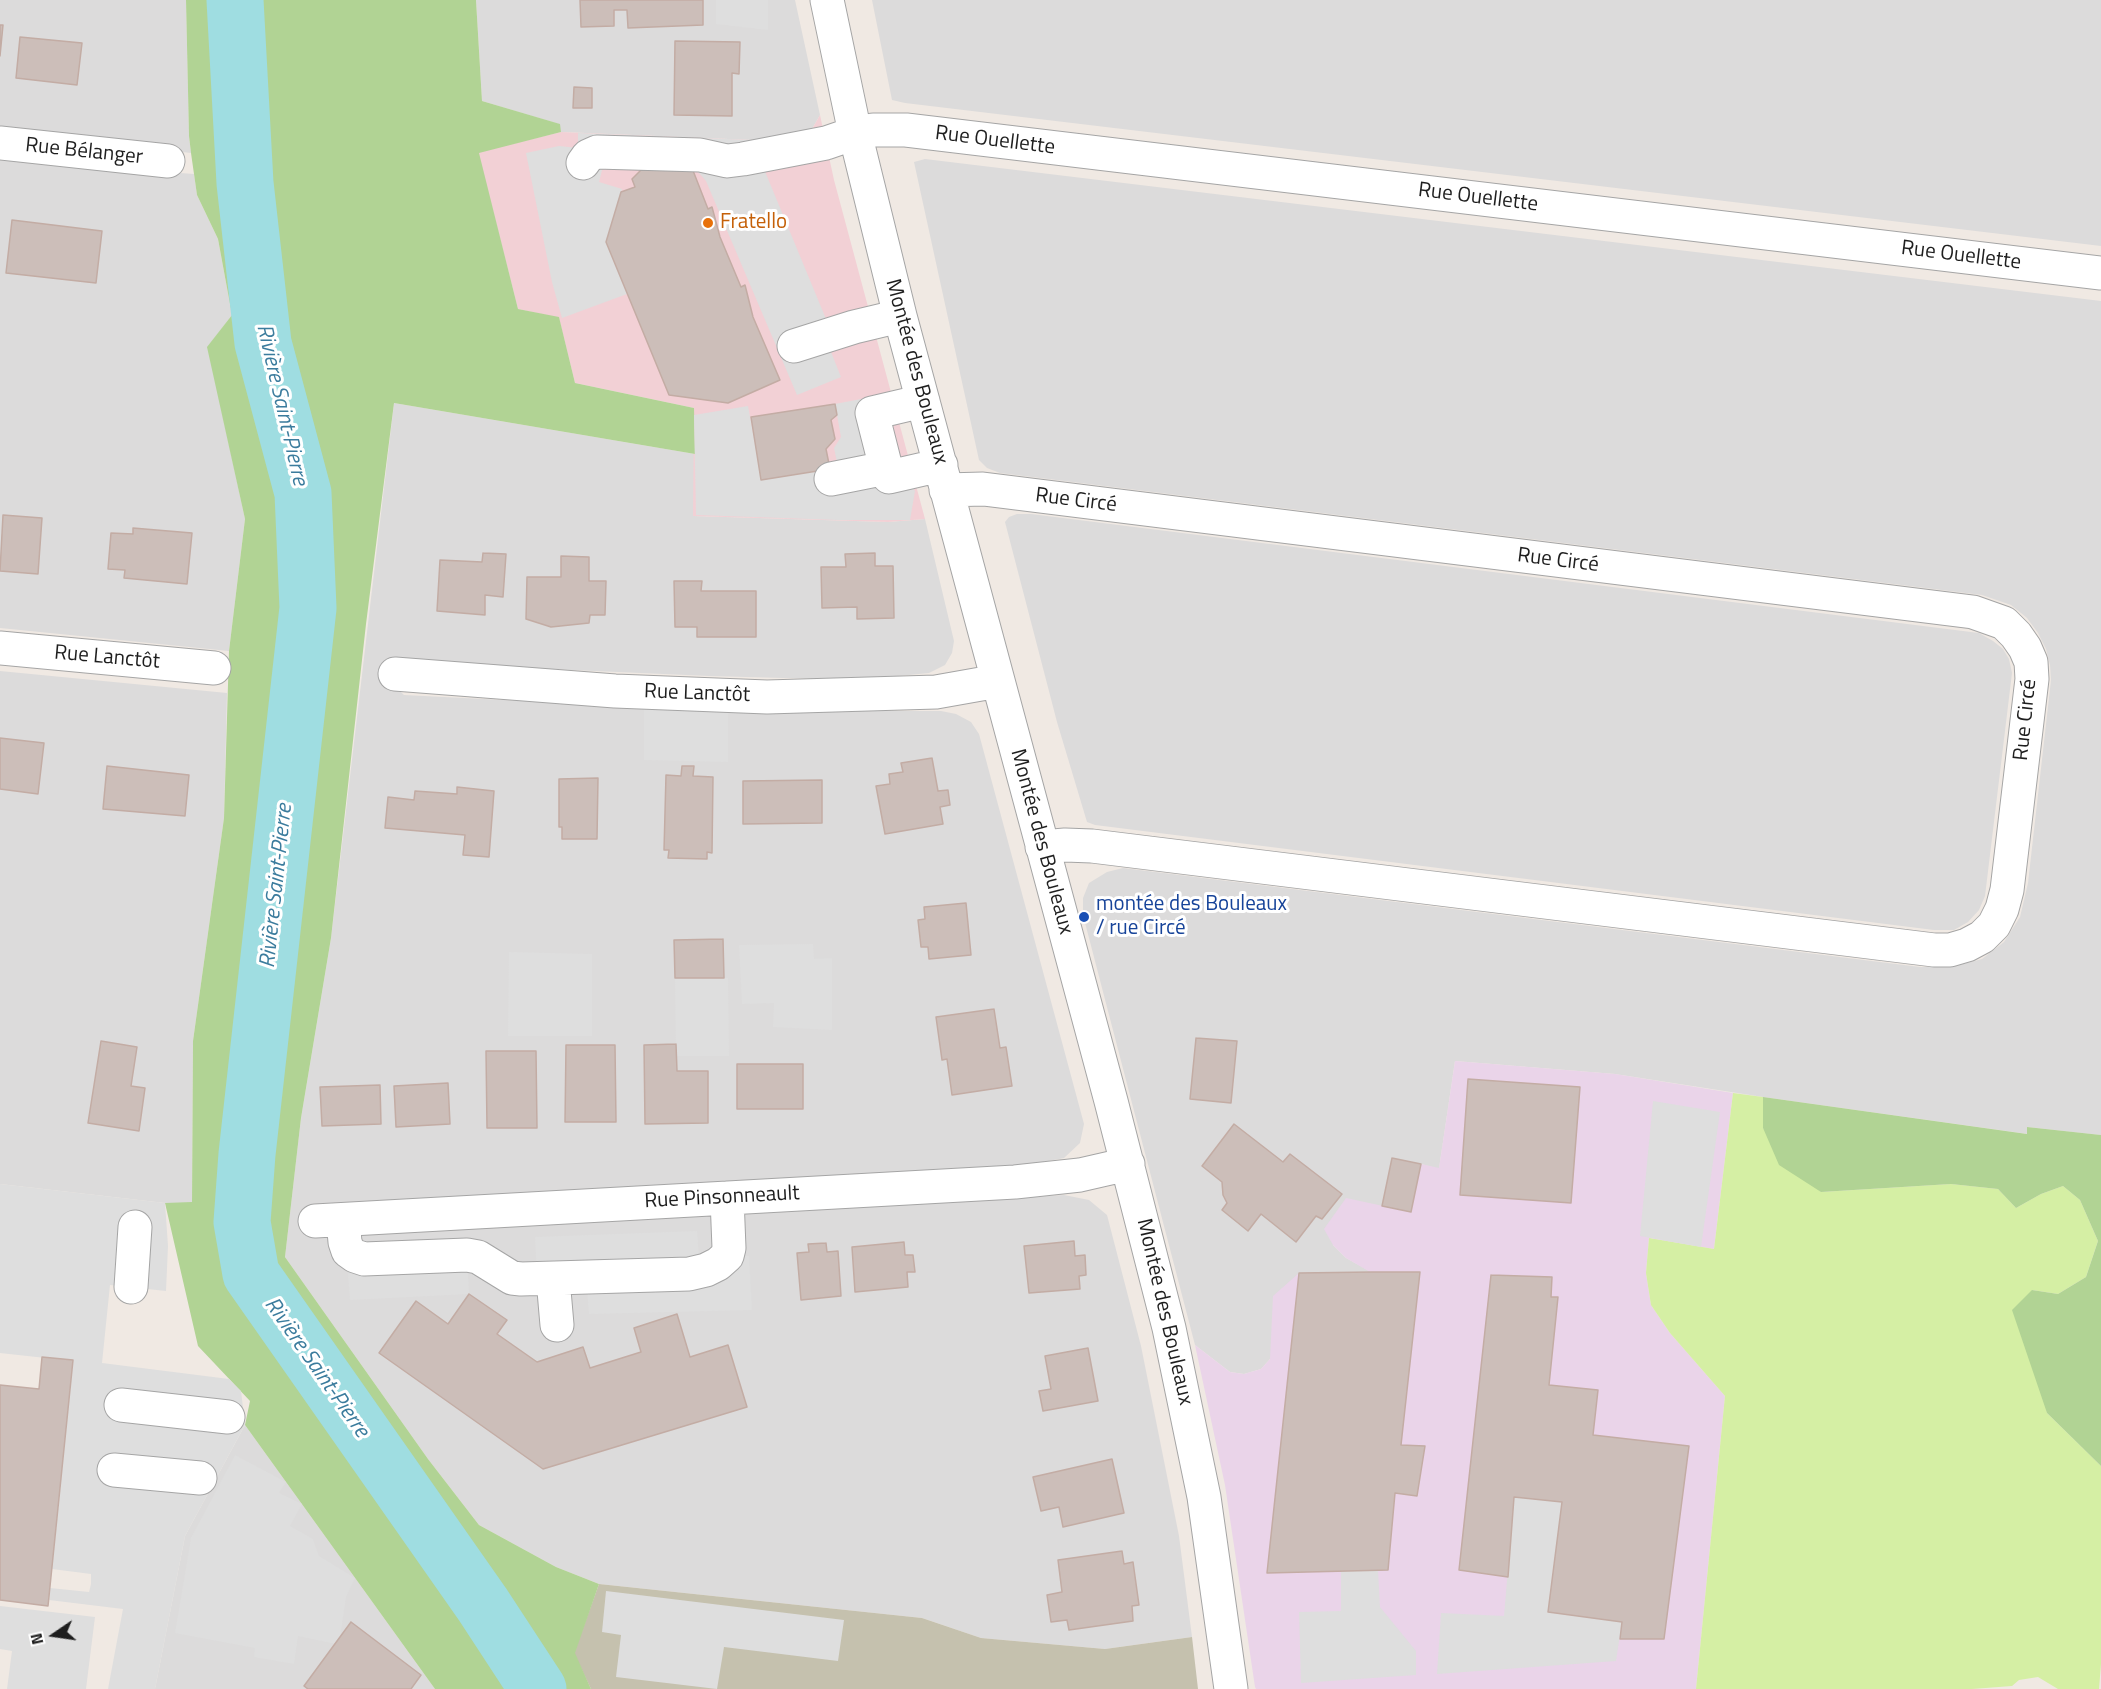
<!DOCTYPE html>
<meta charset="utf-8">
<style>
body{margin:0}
#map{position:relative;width:2101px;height:1689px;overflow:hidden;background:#f0e9e3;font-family:"Titillium Web",sans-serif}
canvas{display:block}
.north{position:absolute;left:24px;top:1605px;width:60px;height:60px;-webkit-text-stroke:4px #fff;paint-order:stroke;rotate:257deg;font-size:16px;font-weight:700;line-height:24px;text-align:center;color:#1e1e1e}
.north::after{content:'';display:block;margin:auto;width:21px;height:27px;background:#1e1e1e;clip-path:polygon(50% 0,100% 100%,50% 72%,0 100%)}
</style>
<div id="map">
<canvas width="2101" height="1689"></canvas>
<div class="north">N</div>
</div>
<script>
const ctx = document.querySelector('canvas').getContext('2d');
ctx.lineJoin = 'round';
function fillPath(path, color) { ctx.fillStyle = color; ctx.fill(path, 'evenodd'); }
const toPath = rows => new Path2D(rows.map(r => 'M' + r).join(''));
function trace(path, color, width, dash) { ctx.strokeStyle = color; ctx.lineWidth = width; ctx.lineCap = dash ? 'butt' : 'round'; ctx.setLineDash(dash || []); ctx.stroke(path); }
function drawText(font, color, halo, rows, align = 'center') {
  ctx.font = font + ' "Titillium Web",sans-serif'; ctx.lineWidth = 6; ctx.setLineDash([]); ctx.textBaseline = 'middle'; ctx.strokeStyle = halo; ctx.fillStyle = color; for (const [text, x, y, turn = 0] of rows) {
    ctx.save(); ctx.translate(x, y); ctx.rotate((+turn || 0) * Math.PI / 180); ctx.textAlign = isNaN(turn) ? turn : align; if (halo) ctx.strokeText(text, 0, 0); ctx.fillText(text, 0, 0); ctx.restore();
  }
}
const residential = toPath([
 [0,0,186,0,189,136,191,153,0,131],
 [476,0,795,0,820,115,812,129,795,136,752,140,561,132,559,124,482,101],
 [872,0,2101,0,2101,246,905,103,892,100],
 [925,159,2101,301,2101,1135,2027,1127,2028,1134,1763,1097,1615,1074,1455,1061,1439,1169,1421,1164,1411,1212,1382,1206,1333,1245,1346,1258,1372,1272,1270,1359,1261,1369,1244,1374,1230,1372,1195,1345,1083,915,1083,898,1089,883,1107,872,1123,868,1920,967,1952,967,1982,959,2004,942,2020,917,2028,883,2051,680,2050,665,2046,649,2038,633,2027,618,2011,605,1982,595,1000,473,987,468,979,460,914,162],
 [0,160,194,174,197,195,218,239,232,315,208,347,245,519,229,651,0,628],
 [394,403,695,454,694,516,888,522,925,519,954,641,952,653,945,665,929,673,858,680,709,676,411,663,398,689,404,695,725,711,941,711,956,714,971,722,979,734,1084,1124,1080,1143,1064,1158,1033,1164,332,1206,330,1233,366,1235,1064,1195,1089,1200,1107,1215,1141,1346,1179,1536,1192,1637,1105,1649,981,1638,922,1618,599,1584,556,1567,479,1525,428,1459,285,1257,301,1118,331,938],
 [1017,514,1031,514,1979,633,1993,641,2003,649,2009,659,2012,673,1985,896,1979,910,1968,922,1954,930,1934,930,1095,825,1087,822,1057,722,1005,522,1009,517],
 [0,671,227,693,224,818,193,1041,192,1203,165,1203,0,1184],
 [245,1425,435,1689,155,1689,185,1536]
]);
const commercial = toPath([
 [820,115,834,180,925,519,888,522,693,516,694,408,575,383,559,318,518,309,478,152,561,132,752,140,795,136,812,129]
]);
const industrial = toPath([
 [1455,1061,1615,1074,1733,1093,1714,1249,1649,1238,1646,1273,1651,1305,1670,1333,1725,1396,1696,1689,1256,1689,1255,1687,1225,1485,1195,1345,1230,1372,1244,1374,1261,1369,1270,1359,1273,1296,1299,1273,1370,1272,1346,1258,1333,1245,1324,1229,1346,1198,1411,1212,1421,1164,1439,1168]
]);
const construction = toPath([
 [599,1584,922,1618,981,1638,1105,1649,1192,1637,1198,1689,591,1689,574,1653]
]);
const grass = toPath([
 [1733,1093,1763,1097,1763,1128,1821,1192,1951,1184,1998,1189,2016,1208,2041,1194,2063,1186,2080,1200,2098,1241,2086,1277,2058,1294,2032,1290,2047,1413,2101,1466,2101,1664,2099,1689,2058,1689,2038,1677,2019,1680,2012,1686,1972,1689,1696,1689,1725,1396,1670,1333,1651,1305,1646,1273,1649,1238,1714,1249]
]);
const forest = toPath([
 [186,0,476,0,482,101,560,124,561,132,479,153,518,309,559,317,575,383,694,408,695,454,394,403,366,624,331,938,301,1118,285,1257,428,1459,479,1525,556,1567,599,1584,575,1653,591,1689,435,1689,245,1425,250,1401,198,1346,165,1203,192,1202,193,1041,224,818,229,651,245,519,207,347,232,315,218,239,197,195,191,153,189,136],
 [1763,1097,2027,1134,2027,1127,2101,1135,2101,1466,2047,1413,2012,1310,2032,1290,2058,1294,2086,1277,2098,1241,2080,1200,2063,1186,2041,1194,2016,1208,1998,1189,1951,1184,1821,1192,1779,1165,1763,1128]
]);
const parking = toPath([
 [716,0,768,0,768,30,716,24],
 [578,133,752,140,826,319,831,352,841,377,797,395,706,181,700,174,692,168,603,166,599,182,622,189,606,242,627,294,562,318,552,282,526,153,559,146,578,148],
 [882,395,902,474,915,491,910,520,838,520,696,515,694,415,748,406,762,480,830,469,837,462,834,448,841,437,835,404],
 [644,709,728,709,728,762,644,760],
 [813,944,814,959,832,958,832,1030,773,1027,774,1003,742,1004,739,945],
 [509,952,592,954,592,1036,508,1036],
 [675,978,728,978,729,1056,676,1056],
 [1653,1101,1720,1112,1701,1247,1640,1236],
 [0,1184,165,1203,168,1246,166,1291,110,1285,102,1363,229,1379,241,1391,245,1425,185,1536,155,1689,108,1689,123,1609,49,1600,50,1588,89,1592,91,1584,91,1574,52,1569,73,1361,0,1353],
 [697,1231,699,1256,749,1256,752,1310,589,1314,586,1278,537,1279,535,1237],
 [467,1255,469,1294,350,1300,348,1274,355,1256],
 [235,1455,286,1482,279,1493,302,1504,290,1526,313,1539,319,1556,355,1578,346,1597,340,1637,336,1644,298,1636,294,1664,254,1657,255,1648,175,1633,191,1538],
 [1514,1497,1562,1502,1548,1612,1622,1622,1616,1661,1437,1674,1441,1613,1504,1616],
 [1378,1570,1380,1607,1416,1651,1416,1675,1301,1683,1299,1612,1341,1611,1341,1571],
 [606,1591,844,1620,838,1661,724,1647,717,1689,616,1677,621,1635,602,1632],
 [0,1606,95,1617,86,1689,7,1689,12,1651,0,1649]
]);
const river = toPath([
 [235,0,245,183,263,343,303,493,308,608,247,1154,242,1222,251,1274,483,1605,538,1689]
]);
const building = toPath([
 [580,0,703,0,703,25,628,28,627,10,614,10,614,26,581,27,580,0],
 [0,25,3,25,0,56,0,25],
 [20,37,82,43,77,85,16,78,20,37],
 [675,41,740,42,739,74,732,73,732,116,674,115,675,41],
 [574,87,592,88,592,108,573,108,574,87],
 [692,168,708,209,712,207,720,237,741,287,745,285,753,317,780,380,728,403,669,395,606,242,621,192,635,187,632,179,641,170,692,168],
 [12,220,102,231,96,283,6,273,12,220],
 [835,404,837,415,831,420,835,439,826,449,830,469,761,480,751,417,835,404],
 [3,515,42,518,38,574,0,571,3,515],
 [133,528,192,533,187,584,124,578,125,570,108,569,111,533,133,534,133,528],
 [483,553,506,554,503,597,485,595,485,615,437,611,440,560,482,562,483,553],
 [875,553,875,566,893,566,894,618,857,619,857,607,822,608,821,567,846,567,845,554,875,553],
 [561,556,589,557,589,581,606,581,605,615,590,615,589,623,551,627,526,619,527,577,561,577,561,556],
 [674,581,702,581,701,591,756,591,756,637,697,637,697,627,675,627,674,581],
 [0,738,44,743,38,794,0,789,0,738],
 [932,758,938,791,948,790,950,805,940,807,943,824,885,834,876,786,890,784,889,774,903,772,901,763,932,758],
 [107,766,189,775,185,816,103,809,107,766],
 [682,766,694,766,693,776,713,777,712,853,707,852,707,859,668,858,669,850,664,850,666,775,681,776,682,766],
 [598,778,597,839,562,839,562,827,559,827,559,779,598,778],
 [822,780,822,823,743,824,743,781,822,780],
 [457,787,494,791,489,857,463,855,465,835,385,828,388,797,414,800,415,791,457,794,457,787],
 [966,903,971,955,929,959,928,947,921,947,918,920,925,919,924,907,966,903],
 [723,939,724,978,675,978,674,940,723,939],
 [994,1009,1000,1048,1006,1047,1012,1086,952,1095,947,1059,942,1060,936,1017,994,1009],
 [1196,1038,1237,1041,1231,1103,1190,1099,1196,1038],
 [101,1041,137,1047,131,1086,145,1088,139,1131,88,1123,101,1041],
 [676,1044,677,1071,708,1071,708,1123,645,1124,644,1045,676,1044],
 [566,1045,615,1045,616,1122,565,1122,566,1045],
 [486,1051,536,1051,537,1128,487,1128,486,1051],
 [737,1064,803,1064,803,1109,737,1109,737,1064],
 [1468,1079,1580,1087,1571,1203,1460,1195,1468,1079],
 [448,1083,450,1124,396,1127,394,1086,448,1083],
 [380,1085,381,1124,322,1126,320,1087,380,1085],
 [1234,1124,1283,1162,1290,1154,1342,1194,1322,1219,1316,1216,1296,1242,1261,1214,1248,1231,1222,1210,1227,1203,1223,1195,1222,1182,1202,1166,1234,1124],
 [1392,1158,1421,1164,1411,1212,1382,1206,1392,1158],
 [1074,1241,1075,1256,1085,1255,1086,1275,1079,1276,1080,1289,1029,1293,1024,1246,1074,1241],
 [904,1242,905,1255,913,1255,915,1272,907,1272,908,1287,855,1292,852,1247,904,1242],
 [826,1243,827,1252,838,1251,841,1296,801,1300,797,1253,809,1252,808,1244,826,1243],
 [1372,1272,1420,1272,1401,1445,1425,1446,1417,1496,1395,1493,1388,1570,1267,1573,1299,1273,1372,1272],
 [1491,1275,1552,1277,1551,1297,1558,1297,1549,1385,1598,1390,1593,1435,1689,1446,1664,1639,1620,1639,1622,1622,1548,1612,1562,1502,1514,1497,1508,1577,1459,1570,1491,1275],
 [469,1294,507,1320,497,1334,537,1362,583,1347,590,1368,641,1352,634,1328,677,1314,690,1357,728,1345,747,1407,543,1469,379,1353,416,1301,448,1324,469,1294],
 [1088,1348,1098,1401,1043,1411,1039,1391,1051,1389,1045,1356,1088,1348],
 [42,1357,73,1360,48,1606,0,1600,0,1385,39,1389,42,1357],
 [1112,1459,1124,1513,1063,1527,1059,1507,1041,1511,1033,1477,1112,1459],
 [1122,1551,1124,1564,1133,1562,1139,1605,1132,1606,1133,1621,1069,1630,1067,1620,1051,1622,1047,1595,1062,1592,1058,1560,1122,1551],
 [351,1622,421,1675,411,1689,308,1689,304,1686,351,1622]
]);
const minor = toPath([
 [827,0,855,133,900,316,1111,1101,1169,1328,1204,1497,1231,1689],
 [0,143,168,161],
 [583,163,588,156,597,152,700,155,727,161,743,159,826,143,855,133,873,130,906,130,2101,273],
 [794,346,854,327,900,316],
 [923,401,872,413,886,468,889,477,941,465],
 [831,479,886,468],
 [946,490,983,489,1973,612,2004,623,2016,635,2025,648,2031,662,2032,679,2007,890,2002,909,1994,925,1982,937,1967,945,1950,950,1934,950,1092,846,1065,845,1042,847],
 [0,648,214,668],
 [395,674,615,691,767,697,936,692,998,681],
 [343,1220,345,1242,348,1251,355,1256,364,1259,467,1255,478,1257,512,1278,521,1279,689,1274,706,1270,718,1264,727,1256,729,1248,727,1198],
 [315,1221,1015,1182,1080,1175,1128,1164],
 [553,1279,557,1325],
 [131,1287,135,1227],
 [121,1405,228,1417],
 [114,1470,200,1478]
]);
const markers = [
 [708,223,6,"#e8710a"],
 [1084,917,6,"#1a4fb4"]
];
const streetNames = [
 ["Rue Ouellette",995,141,7],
 ["Rue Bélanger",84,152,6],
 ["Rue Ouellette",1478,198,7],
 ["Rue Ouellette",1961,256,7],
 ["Montée des Bouleaux",916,372,75],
 ["Rue Circé",1076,501,7],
 ["Rue Circé",1558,561,7],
 ["Rue Lanctôt",107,658,5],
 ["Rue Lanctôt",697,694,2],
 ["Rue Circé",2026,720,-84],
 ["Montée des Bouleaux",1041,842,75],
 ["Rue Pinsonneault",722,1198,-3],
 ["Montée des Bouleaux",1164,1312,77]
];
const foodNames = [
 ["Fratello",720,223]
];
const transitNames = [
 ["montée des Bouleaux",1096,905],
 ["/ rue Circé",1096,929]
];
const waterNames = [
 ["Rivière Saint-Pierre",281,405,77],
 ["Rivière Saint-Pierre",277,886,-84],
 ["Rivière Saint-Pierre",316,1368,55]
];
fillPath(residential, '#dcdbdb');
fillPath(commercial, '#f2d0d5');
fillPath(industrial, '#ead4e9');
fillPath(construction, '#c5c1ae');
fillPath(grass, '#d5efa4');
fillPath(forest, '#b1d394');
fillPath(parking, '#dedede');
trace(river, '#9fdde1', 57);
fillPath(building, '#ccbeb9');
trace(building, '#c3aca4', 1.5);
trace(minor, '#a5a5a5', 35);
trace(minor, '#fff', 33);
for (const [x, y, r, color] of markers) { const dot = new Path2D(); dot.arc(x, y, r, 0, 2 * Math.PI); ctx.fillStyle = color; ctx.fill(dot); trace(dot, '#fff', 2); }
drawText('21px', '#1e1e1e', '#fff', streetNames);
drawText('21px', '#c56008', '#fff', foodNames, 'left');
drawText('21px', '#164399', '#fff', transitNames, 'left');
drawText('italic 22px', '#3b7c9d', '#fff', waterNames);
</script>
